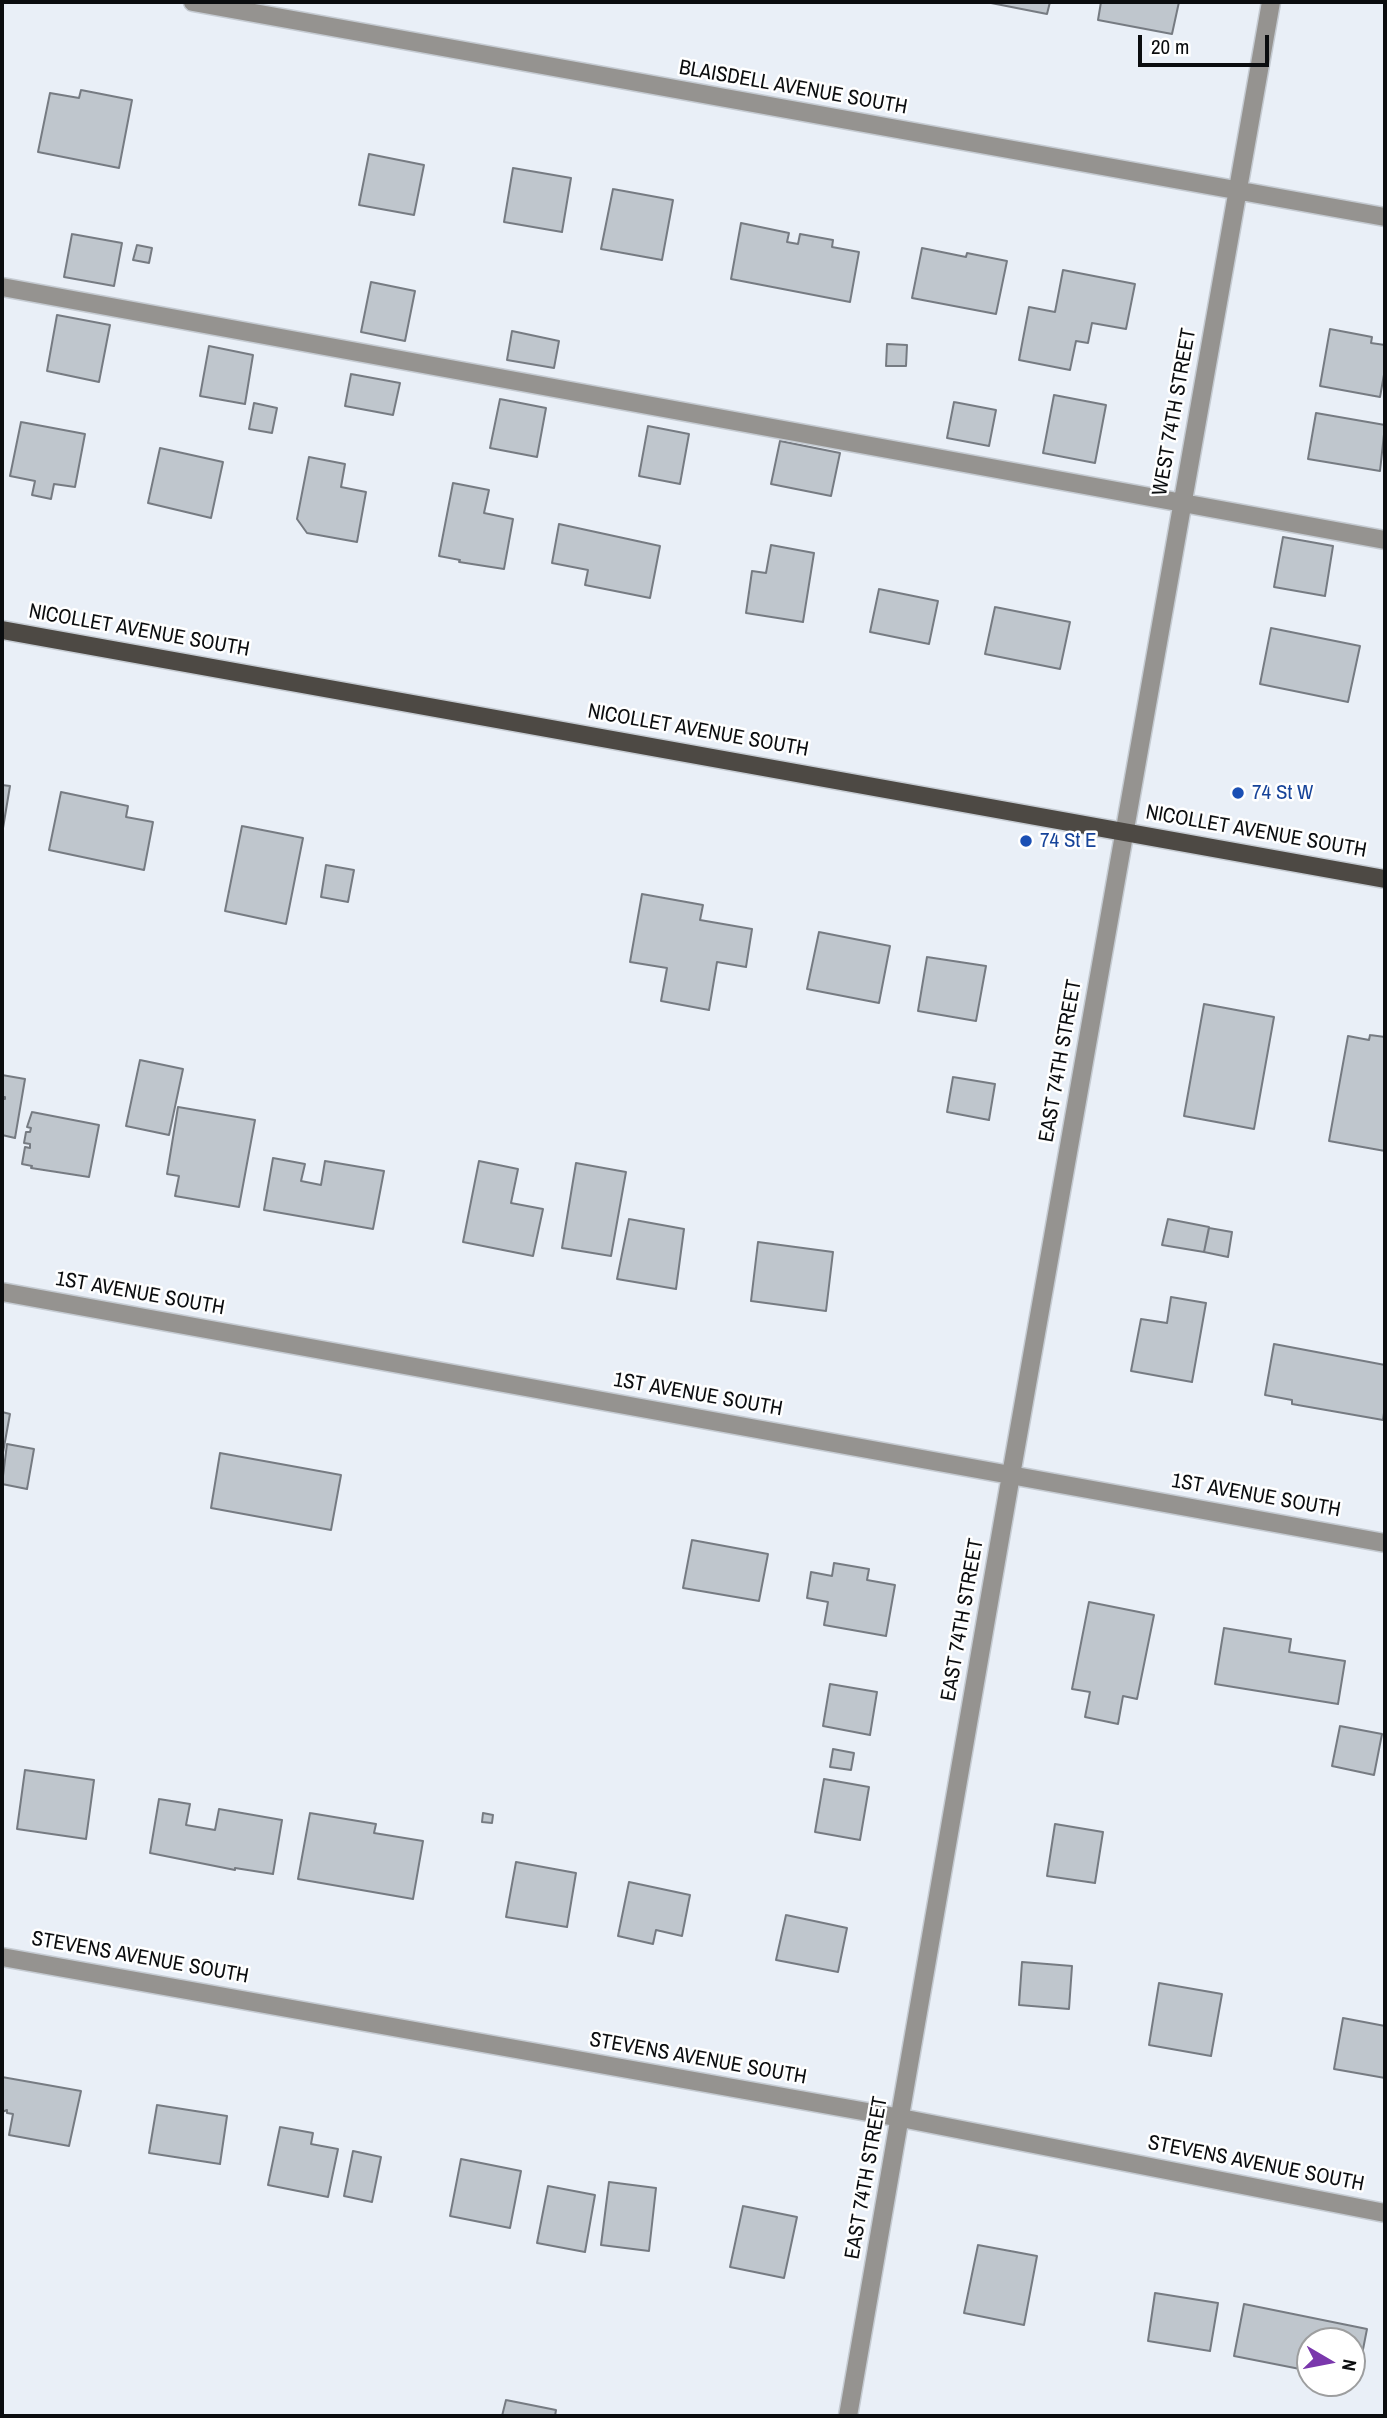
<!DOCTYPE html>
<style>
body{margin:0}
#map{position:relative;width:1387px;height:2418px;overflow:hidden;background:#e9eff7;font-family:"Archivo Narrow",sans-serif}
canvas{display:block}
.frame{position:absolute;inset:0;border:4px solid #0b0d0f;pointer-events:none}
.north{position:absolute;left:1296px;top:2327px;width:70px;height:70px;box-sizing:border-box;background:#fff;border:2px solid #9d9e9f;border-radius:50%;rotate:100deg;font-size:19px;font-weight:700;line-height:28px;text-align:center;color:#0b0d0f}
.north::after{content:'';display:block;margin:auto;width:24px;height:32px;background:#7a37ac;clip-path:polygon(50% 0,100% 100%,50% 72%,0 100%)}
.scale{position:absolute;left:1138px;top:35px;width:131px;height:32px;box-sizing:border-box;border:4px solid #0b0d0f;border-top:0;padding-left:9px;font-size:21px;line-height:24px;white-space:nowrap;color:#0b0d0f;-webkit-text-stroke:5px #fff;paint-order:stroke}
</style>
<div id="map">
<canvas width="1387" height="2418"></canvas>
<div class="frame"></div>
<div class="north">N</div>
<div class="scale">20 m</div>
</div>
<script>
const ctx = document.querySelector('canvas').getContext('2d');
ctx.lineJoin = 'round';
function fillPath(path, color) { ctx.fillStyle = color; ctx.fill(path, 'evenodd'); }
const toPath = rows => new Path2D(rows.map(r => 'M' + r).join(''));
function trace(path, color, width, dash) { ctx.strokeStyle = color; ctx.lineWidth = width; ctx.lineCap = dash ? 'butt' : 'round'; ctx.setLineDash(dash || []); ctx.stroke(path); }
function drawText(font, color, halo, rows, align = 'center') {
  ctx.font = font + ' "Archivo Narrow",sans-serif'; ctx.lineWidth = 5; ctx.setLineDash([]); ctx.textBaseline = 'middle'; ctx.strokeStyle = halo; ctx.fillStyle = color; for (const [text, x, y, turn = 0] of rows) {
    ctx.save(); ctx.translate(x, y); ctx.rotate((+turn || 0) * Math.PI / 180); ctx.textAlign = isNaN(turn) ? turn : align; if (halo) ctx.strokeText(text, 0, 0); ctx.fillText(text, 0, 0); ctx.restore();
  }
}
const building = toPath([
 [986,2,1050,2,1047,14,986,2],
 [1101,2,1179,2,1172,34,1098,20,1101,2],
 [81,90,132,100,119,168,38,152,50,93,79,98,81,90],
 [369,154,424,165,414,215,359,205,369,154],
 [513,168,571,178,562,232,504,222,513,168],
 [613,189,673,200,662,260,601,249,613,189],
 [741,223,789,233,787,242,798,244,800,234,833,240,832,247,859,252,850,302,731,279,741,223],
 [72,234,122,243,114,286,64,277,72,234],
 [137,245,152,248,149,263,133,260,137,245],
 [922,248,966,257,967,253,1007,261,996,314,912,298,922,248],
 [1063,270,1135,284,1126,329,1092,323,1088,343,1076,341,1070,370,1019,360,1029,307,1055,312,1063,270],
 [371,282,415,291,405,341,361,332,371,282],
 [57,315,110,325,99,382,47,371,57,315],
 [1330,329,1372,337,1371,343,1385,345,1385,369,1380,397,1320,386,1330,329],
 [512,331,559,341,554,368,507,360,512,331],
 [887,344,907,345,906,366,886,366,887,344],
 [209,346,253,355,245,404,200,396,209,346],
 [351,374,400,383,393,415,345,406,351,374],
 [1054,395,1106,405,1095,463,1043,453,1054,395],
 [500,399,546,408,537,457,490,448,500,399],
 [954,402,996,410,989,446,947,438,954,402],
 [254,403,277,408,272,433,249,429,254,403],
 [1316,413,1385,425,1380,471,1308,459,1316,413],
 [21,422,85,434,75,487,54,484,51,499,32,495,35,481,10,476,21,422],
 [648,426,689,434,680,484,639,476,648,426],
 [780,441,840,453,831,496,771,484,780,441],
 [160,448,223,462,211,518,148,503,160,448],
 [309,457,345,464,341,487,366,492,357,542,307,533,297,519,309,457],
 [453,483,489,490,484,513,513,519,504,569,459,562,460,560,439,556,453,483],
 [559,524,660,546,650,598,585,585,588,570,552,563,559,524],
 [1283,537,1333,546,1325,596,1274,587,1283,537],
 [771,545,814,553,803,622,746,613,752,571,766,573,771,545],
 [879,589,938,601,929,644,870,632,879,589],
 [995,607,1070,622,1060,669,985,654,995,607],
 [1271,628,1360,646,1348,702,1260,684,1271,628],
 [2,785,10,786,2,834,2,785],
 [61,792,128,806,126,817,153,822,144,870,49,850,61,792],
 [242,826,303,838,286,924,225,911,242,826],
 [326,865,354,870,348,902,321,897,326,865],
 [642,894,703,905,700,920,752,929,746,967,717,962,709,1010,661,1001,667,968,630,962,642,894],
 [819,932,890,946,879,1003,807,989,819,932],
 [927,957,986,966,976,1021,918,1011,927,957],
 [1204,1004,1274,1017,1254,1129,1184,1116,1204,1004],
 [1370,1035,1385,1037,1385,1151,1329,1141,1348,1036,1369,1040,1370,1035],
 [140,1060,183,1069,169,1135,126,1126,140,1060],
 [2,1075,25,1079,15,1138,2,1135,2,1099,5,1099,5,1097,2,1097,2,1075],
 [953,1077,995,1084,989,1120,947,1112,953,1077],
 [178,1107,255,1120,239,1207,175,1196,179,1176,167,1174,178,1107],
 [32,1112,99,1125,89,1177,31,1168,32,1166,22,1164,25,1147,30,1148,30,1144,24,1143,26,1132,30,1132,31,1128,27,1127,32,1112],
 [273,1158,305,1164,301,1181,321,1185,325,1161,384,1171,373,1229,264,1210,273,1158],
 [479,1161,518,1169,511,1203,543,1209,533,1256,463,1242,479,1161],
 [576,1163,626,1172,611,1256,562,1248,576,1163],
 [629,1219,684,1229,676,1289,617,1279,629,1219],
 [1168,1219,1209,1227,1204,1252,1162,1245,1168,1219],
 [1209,1228,1232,1232,1228,1257,1204,1252,1209,1228],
 [758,1242,833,1252,826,1311,751,1301,758,1242],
 [1171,1297,1206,1303,1192,1382,1131,1371,1141,1319,1167,1323,1171,1297],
 [1274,1344,1385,1365,1385,1406,1383,1420,1292,1404,1292,1400,1265,1395,1274,1344],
 [2,1412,10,1414,2,1458,2,1412],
 [7,1444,34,1449,27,1489,2,1484,7,1444],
 [220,1453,341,1475,331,1530,211,1508,220,1453],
 [692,1540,768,1554,759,1601,683,1588,692,1540],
 [834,1563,869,1569,867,1580,895,1585,886,1636,824,1625,828,1602,807,1598,811,1572,832,1576,834,1563],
 [1089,1602,1154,1615,1137,1699,1123,1696,1118,1724,1085,1717,1090,1692,1072,1689,1089,1602],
 [1224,1628,1291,1639,1289,1652,1345,1661,1338,1704,1215,1684,1224,1628],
 [830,1684,877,1692,870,1735,823,1726,830,1684],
 [1340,1726,1382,1734,1374,1775,1332,1766,1340,1726],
 [833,1749,854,1753,851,1770,830,1767,833,1749],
 [25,1770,94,1780,86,1839,17,1829,25,1770],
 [824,1779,869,1787,860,1840,815,1832,824,1779],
 [159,1799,190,1804,186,1825,215,1830,219,1809,282,1820,273,1874,235,1868,235,1870,150,1853,159,1799],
 [310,1813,376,1824,374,1833,423,1841,413,1899,298,1879,310,1813],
 [483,1813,493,1815,492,1823,482,1822,483,1813],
 [1055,1824,1103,1832,1095,1883,1047,1876,1055,1824],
 [516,1862,576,1873,567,1927,506,1917,516,1862],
 [629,1882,690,1895,682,1936,656,1930,653,1944,618,1936,629,1882],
 [786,1915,847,1928,838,1972,776,1960,786,1915],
 [1022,1962,1072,1966,1069,2009,1019,2005,1022,1962],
 [1159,1983,1222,1994,1211,2056,1149,2045,1159,1983],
 [1343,2018,1385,2026,1385,2078,1334,2069,1343,2018],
 [2,2077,81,2091,69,2146,9,2135,13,2114,7,2113,7,2110,2,2112,2,2077],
 [157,2105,227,2116,220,2164,149,2153,157,2105],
 [280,2127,313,2133,311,2144,338,2149,328,2197,268,2185,280,2127],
 [353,2151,381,2157,372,2202,344,2196,353,2151],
 [461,2159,521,2171,510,2228,450,2216,461,2159],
 [609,2182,656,2188,649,2251,601,2245,609,2182],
 [548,2186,595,2195,585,2252,537,2243,548,2186],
 [743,2206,797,2217,784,2278,730,2267,743,2206],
 [978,2245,1037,2256,1024,2325,964,2313,978,2245],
 [1155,2293,1218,2303,1210,2351,1148,2341,1155,2293],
 [1244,2304,1367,2329,1357,2380,1352,2379,1352,2341,1310,2341,1310,2371,1234,2356,1244,2304],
 [506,2400,556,2410,555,2416,502,2416,506,2400]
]);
const minor = toPath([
 [193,2,1385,217],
 [2,287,1385,540],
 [2,1292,1385,1543],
 [2,1957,901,2118,1385,2213],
 [848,2416,1011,1475,1271,2]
]);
const major = toPath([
 [2,630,1385,879]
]);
const markers = [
 [1238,793,7,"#1a4fb4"],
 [1026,841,7,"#1a4fb4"]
];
const streetNames = [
 ["BLAISDELL AVENUE SOUTH",793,88,10],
 ["WEST 74TH STREET",1175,412,-80],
 ["NICOLLET AVENUE SOUTH",139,631,10],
 ["NICOLLET AVENUE SOUTH",698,731,10],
 ["NICOLLET AVENUE SOUTH",1256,832,10],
 ["EAST 74TH STREET",1061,1061,-80],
 ["1ST AVENUE SOUTH",140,1294,10],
 ["1ST AVENUE SOUTH",698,1395,10],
 ["1ST AVENUE SOUTH",1256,1496,10],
 ["EAST 74TH STREET",963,1620,-80],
 ["STEVENS AVENUE SOUTH",140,1958,10],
 ["STEVENS AVENUE SOUTH",698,2059,10],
 ["STEVENS AVENUE SOUTH",1256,2164,11],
 ["EAST 74TH STREET",867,2178,-80]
];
const transitNames = [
 ["74 St W",1252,793],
 ["74 St E",1040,841]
];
fillPath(building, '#bfc6cd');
trace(building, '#767b82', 2);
trace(minor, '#c5cbd2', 21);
trace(major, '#c5cbd2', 21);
trace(minor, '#959390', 18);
trace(major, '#4d4944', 18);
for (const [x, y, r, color] of markers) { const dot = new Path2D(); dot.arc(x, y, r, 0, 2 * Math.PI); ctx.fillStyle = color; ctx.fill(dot); trace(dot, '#fff', 2.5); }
drawText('21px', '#0b0d0f', '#fff', streetNames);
drawText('21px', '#164399', '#fff', transitNames, 'left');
</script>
